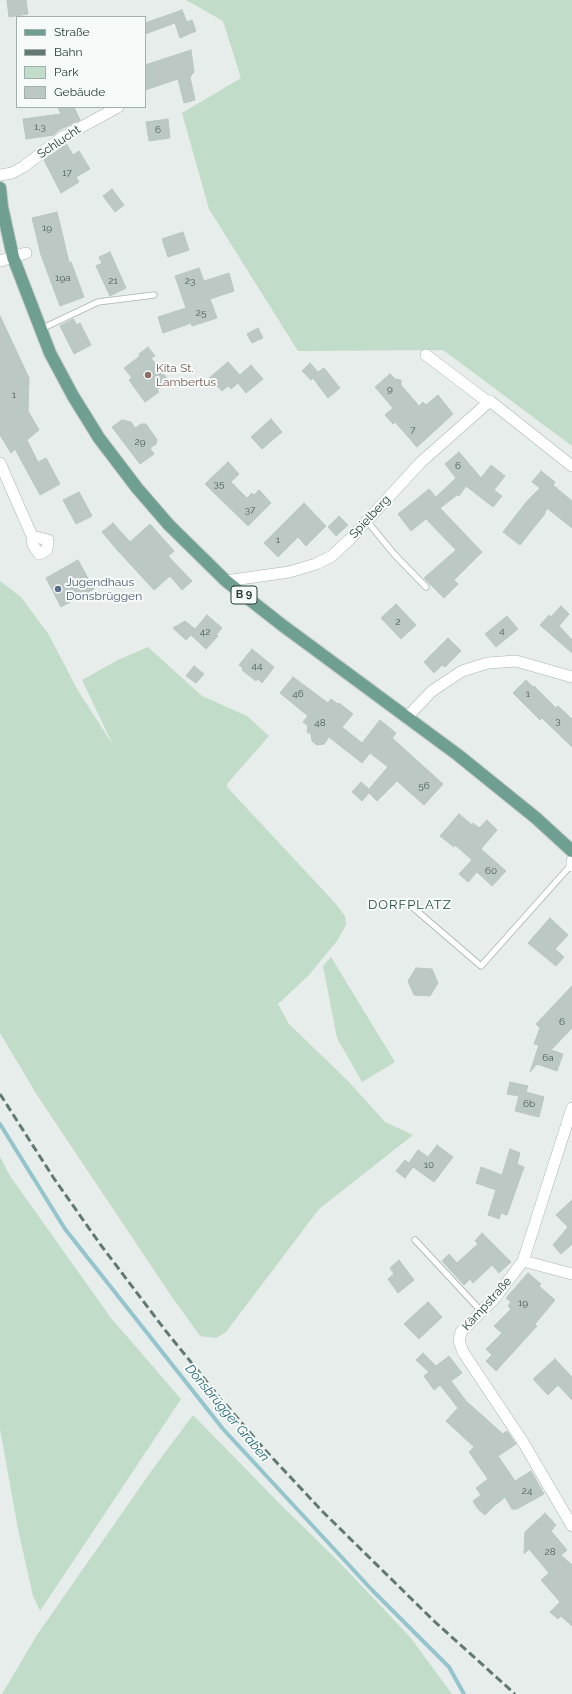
<!DOCTYPE html>
<meta charset="utf-8">
<style>
body{margin:0}
#map{position:relative;width:572px;height:1694px;overflow:hidden;background:#e6edea;font-family:Raleway,sans-serif}
canvas{display:block}
.legend{position:absolute;left:16px;top:16px;width:130px;height:92px;box-sizing:border-box;background:#f6faf8;border:1px solid #a3afab;margin:0;padding:5px 7px;list-style:none;font-size:12px;color:#263e37}
.legend li{display:flex;align-items:center;gap:8px;height:20px}
.legend b{width:20px;border:1px solid #a3afab}
</style>
<div id="map">
<canvas width="572" height="1694"></canvas>
<ul class="legend">
<li><b style="height:5px;background:#6f9e92"></b>Straße</li>
<li><b style="height:5px;background:#617972"></b>Bahn</li>
<li><b style="height:11px;background:#c1dcc8"></b>Park</li>
<li><b style="height:11px;background:#bbc8c3"></b>Gebäude</li>
</ul>
</div>
<script>
const ctx = document.querySelector('canvas').getContext('2d');
ctx.lineJoin = 'round';
function fillPath(path, color) { ctx.fillStyle = color; ctx.fill(path, 'evenodd'); }
const toPath = rows => new Path2D(rows.map(r => 'M' + r).join(''));
function trace(path, color, width, dash) { ctx.strokeStyle = color; ctx.lineWidth = width; ctx.lineCap = dash ? 'butt' : 'round'; ctx.setLineDash(dash || []); ctx.stroke(path); }
function drawText(font, color, halo, rows, align = 'center') {
  ctx.font = font + ' Raleway,sans-serif'; ctx.lineWidth = 4; ctx.setLineDash([]); ctx.textBaseline = 'middle'; ctx.strokeStyle = halo; ctx.fillStyle = color; for (const [text, x, y, turn = 0] of rows) {
    ctx.save(); ctx.translate(x, y); ctx.rotate((+turn || 0) * Math.PI / 180); ctx.textAlign = isNaN(turn) ? turn : align; if (halo) ctx.strokeText(text, 0, 0); ctx.fillText(text, 0, 0); ctx.restore();
  }
}
const green = toPath([
 [186,0,572,0,572,446,443,350,298,351,209,209,182,113,241,78,223,21],
 [0,581,21,597,49,635,77,689,113,745,82,680,118,660,148,647,202,696,247,716,269,736,227,784,227,787,336,904,345,916,346,925,337,941,308,976,278,1004,289,1024,348,1081,385,1122,413,1135,319,1209,226,1332,216,1338,200,1336,172,1297,37,1095,0,1033],
 [331,957,395,1062,362,1082,337,1038,323,966],
 [0,1157,10,1176,111,1318,181,1399,40,1611,33,1596,18,1529,0,1429],
 [193,1415,280,1504,340,1563,410,1637,452,1694,2,1694,37,1635,152,1470]
]);
const stream = toPath([
 [0,1124,65,1229,223,1429,372,1590,449,1667,464,1694]
]);
const building = toPath([
 [7,0,26,0,28,14,9,17,7,0],
 [182,10,187,22,192,20,196,31,180,38,175,23,145,34,145,23,182,10],
 [191,50,194,72,190,77,195,100,184,103,178,79,145,90,145,65,191,50],
 [58,107,74,107,80,120,59,130,54,135,26,139,23,119,61,114,58,107],
 [168,119,170,138,149,141,146,122,168,119],
 [66,143,73,155,79,151,90,169,76,177,79,182,61,193,44,160,66,143],
 [112,189,124,205,115,212,103,196,112,189],
 [57,212,69,262,71,262,84,297,60,306,41,255,32,218,57,212],
 [183,232,189,250,168,257,162,239,183,232],
 [110,252,126,288,110,296,96,266,102,263,99,257,110,252],
 [199,268,204,281,229,273,234,291,210,299,217,318,192,326,191,323,163,333,158,317,186,308,175,276,199,268],
 [0,316,29,378,28,411,39,430,27,440,38,462,46,458,60,484,40,495,15,449,11,453,0,435,0,316],
 [73,319,77,325,80,323,91,345,74,354,60,326,73,319],
 [258,328,263,338,252,343,247,334,258,328],
 [148,347,155,356,151,358,169,381,157,390,159,392,145,402,129,380,132,378,124,368,140,356,139,354,148,347],
 [228,362,240,375,251,365,263,379,246,393,238,383,231,389,228,386,222,391,209,378,228,362],
 [310,363,318,372,324,368,340,388,328,398,313,378,311,380,302,371,310,363],
 [390,374,395,379,401,380,401,385,419,406,423,402,426,405,438,395,453,414,417,447,395,422,393,424,385,415,393,408,375,387,390,374],
 [271,419,282,432,262,449,251,437,271,419],
 [122,420,131,422,135,428,141,424,146,424,157,440,156,444,150,448,154,454,140,464,112,427,122,420],
 [459,452,481,478,491,465,505,476,494,490,502,496,493,507,466,486,459,496,457,495,440,508,482,552,454,580,458,584,444,598,424,578,456,550,426,519,411,531,398,514,429,489,436,497,456,478,445,464,459,452],
 [228,462,239,474,231,482,247,498,252,493,254,495,259,490,271,503,248,526,205,484,228,462],
 [541,471,555,482,553,485,572,501,572,528,547,508,544,515,520,545,503,532,527,501,540,488,532,482,541,471],
 [79,492,92,516,76,524,63,500,79,492],
 [304,503,326,526,306,546,298,537,278,557,264,543,304,503],
 [339,516,348,525,336,536,328,527,339,516],
 [113,523,130,542,150,524,174,551,168,556,192,581,182,590,170,576,154,590,119,552,102,532,113,523],
 [78,560,94,589,61,607,46,578,78,560],
 [396,604,416,625,401,639,381,618,396,604],
 [561,606,569,614,559,626,572,640,572,653,540,625,549,615,551,617,561,606],
 [207,615,222,628,216,635,218,636,206,649,191,635,186,640,173,628,185,621,195,629,207,615],
 [507,616,518,629,496,647,485,634,507,616],
 [448,638,461,651,445,667,442,665,434,673,424,662,448,638],
 [252,649,274,667,262,683,258,679,256,681,242,670,243,668,239,665,252,649],
 [194,666,204,674,196,683,186,676,194,666],
 [293,677,328,703,331,699,338,704,339,703,353,714,342,727,362,743,380,720,396,733,392,738,443,784,424,805,397,781,377,801,369,793,362,801,352,792,361,782,369,789,388,767,370,753,362,763,329,737,324,744,317,745,312,741,311,734,307,732,308,726,303,722,308,716,280,693,293,677],
 [526,680,533,687,534,686,556,708,558,706,572,719,572,747,542,718,540,720,513,693,526,680],
 [459,814,472,825,473,823,479,828,487,820,497,830,481,849,506,871,492,886,477,872,468,882,459,874,472,860,455,845,454,847,440,836,459,814],
 [550,918,568,935,555,949,564,957,556,966,528,943,550,918],
 [416,968,432,969,438,983,430,996,414,995,408,981,416,968],
 [572,986,572,1028,551,1050,563,1054,557,1071,537,1064,530,1072,539,1045,534,1044,540,1028,536,1024,572,986],
 [510,1082,528,1086,526,1092,544,1097,539,1117,515,1111,519,1096,507,1094,510,1082],
 [437,1145,453,1157,434,1182,413,1167,405,1178,396,1171,405,1160,409,1163,418,1150,428,1157,437,1145],
 [510,1149,520,1153,517,1164,524,1167,507,1215,501,1213,499,1219,488,1215,496,1190,476,1183,481,1167,502,1175,510,1149],
 [572,1200,572,1244,561,1254,553,1245,568,1227,556,1215,572,1200],
 [482,1233,511,1262,499,1273,492,1265,473,1283,470,1279,464,1285,442,1261,449,1254,457,1263,478,1244,475,1241,482,1233],
 [399,1260,414,1280,398,1293,388,1279,394,1274,390,1268,399,1260],
 [528,1273,541,1284,539,1286,555,1300,535,1324,537,1326,496,1371,486,1361,492,1355,486,1349,502,1333,494,1326,511,1309,508,1306,511,1302,506,1298,528,1273],
 [428,1302,442,1317,419,1339,404,1324,428,1302],
 [423,1353,436,1366,449,1356,462,1373,451,1381,466,1401,503,1434,507,1431,516,1444,498,1456,515,1481,531,1471,544,1494,517,1509,512,1509,505,1497,497,1504,496,1504,485,1515,478,1509,473,1501,481,1495,476,1488,488,1479,469,1452,474,1447,446,1421,458,1408,440,1385,434,1390,424,1376,429,1372,416,1360,423,1353],
 [555,1359,572,1377,572,1400,558,1385,548,1395,533,1379,555,1359],
 [545,1513,556,1525,551,1531,567,1550,561,1555,572,1565,572,1626,561,1616,558,1619,550,1612,560,1602,541,1580,549,1573,529,1549,524,1554,525,1532,545,1513]
]);
const lane = toPath([
 [41,329,98,302,154,295],
 [367,521,394,554,426,587],
 [410,905,481,966,571,865],
 [415,1240,482,1312]
]);
const street = toPath([
 [0,175,12,173,23,167,63,137,118,107],
 [0,261,26,253],
 [426,355,488,402],
 [0,463,32,536,33,545,39,554,47,550,48,540,32,536],
 [226,581,289,572,316,564,332,556,352,537,421,462,490,401,572,466],
 [407,717,432,691,462,671,488,663,516,661,572,677],
 [572,861,572,866],
 [572,1108,523,1261,495,1298,461,1332,459,1341,463,1352,523,1442,572,1526],
 [523,1261,572,1274]
]);
const primary = toPath([
 [0,188,2,207,13,257,50,353,73,396,99,438,137,488,169,525,226,581,282,625,458,755,536,818,572,851]
]);
const rail = toPath([
 [0,1094,53,1177,100,1244,165,1330,215,1392,265,1450,323,1512,434,1621,515,1694]
]);
const markers = [
 [148,375,4,"#8d6e63"],
 [58,589,4,"#5c6f8a"]
];
const numberNames = [
 ["1,3",40,127],
 ["6",158,130],
 ["17",67,173],
 ["19",47,228],
 ["19a",63,278],
 ["21",113,281],
 ["23",190,281],
 ["25",201,313],
 ["9",390,389],
 ["1",14,395],
 ["7",413,430],
 ["29",140,442],
 ["6",458,466],
 ["35",219,484],
 ["37",250,510],
 ["1",278,540],
 ["2",398,622],
 ["4",502,631],
 ["42",205,632],
 ["44",257,666],
 ["46",298,694],
 ["1",528,694],
 ["3",558,721],
 ["48",320,723],
 ["56",424,786],
 ["60",491,871],
 ["6",562,1022],
 ["6a",548,1058],
 ["6b",529,1104],
 ["10",429,1165],
 ["19",523,1303],
 ["24",527,1491],
 ["28",550,1552]
];
const shields = [
 [244,595,26]
];
const shieldNames = [
 ["B 9",244,595]
];
const streetNames = [
 ["Schlucht",59,142,-34],
 ["Spielberg",370,517,-47],
 ["Kämpstraße",487,1304,-48]
];
const educationNames = [
 ["Kita St.",156,368],
 ["Lambertus",156,382]
];
const serviceNames = [
 ["Jugendhaus",66,582],
 ["Donsbrüggen",66,596]
];
const neighbourhoodNames = [
 ["DORFPLATZ",410,905]
];
const waterNames = [
 ["Donsbrügger Graben",227,1413,50]
];
fillPath(green, '#c1dcc8');
trace(stream, '#94c4cc', 4);
fillPath(building, '#bbc8c3');
trace(building, '#b9c6c1', 1);
trace(lane, '#a9b5b1', 7);
trace(street, '#a9b5b1', 12);
trace(primary, '#c2c9c7', 14);
trace(lane, '#fff', 5.5);
trace(street, '#fff', 11);
trace(primary, '#6f9e92', 12);
trace(rail, '#617972', 3, [8, 4]);
for (const [x, y, r, color] of markers) { const dot = new Path2D(); dot.arc(x, y, r, 0, 2 * Math.PI); ctx.fillStyle = color; ctx.fill(dot); trace(dot, '#f6faf8', 1.5); }
drawText('10px', '#4b605a', null, numberNames);
for (const [x, y, w] of shields) { const box = new Path2D(); box.roundRect(x - w / 2, y - 9, w, 18, 3); ctx.fillStyle = '#f6faf8'; ctx.fill(box); trace(box, '#263e37', 1); }
drawText('bold 11px', '#263e37', null, shieldNames);
drawText('12px', '#263e37', '#f6faf8', streetNames);
drawText('12px', '#785e54', '#f6faf8', educationNames, 'left');
drawText('12px', '#4e5e75', '#f6faf8', serviceNames, 'left');
ctx.letterSpacing = '1px';
drawText('13px', '#244e44', '#f6faf8', neighbourhoodNames);
ctx.letterSpacing = '0px';
drawText('italic 13px', '#266874', '#f6faf8', waterNames);
</script>
